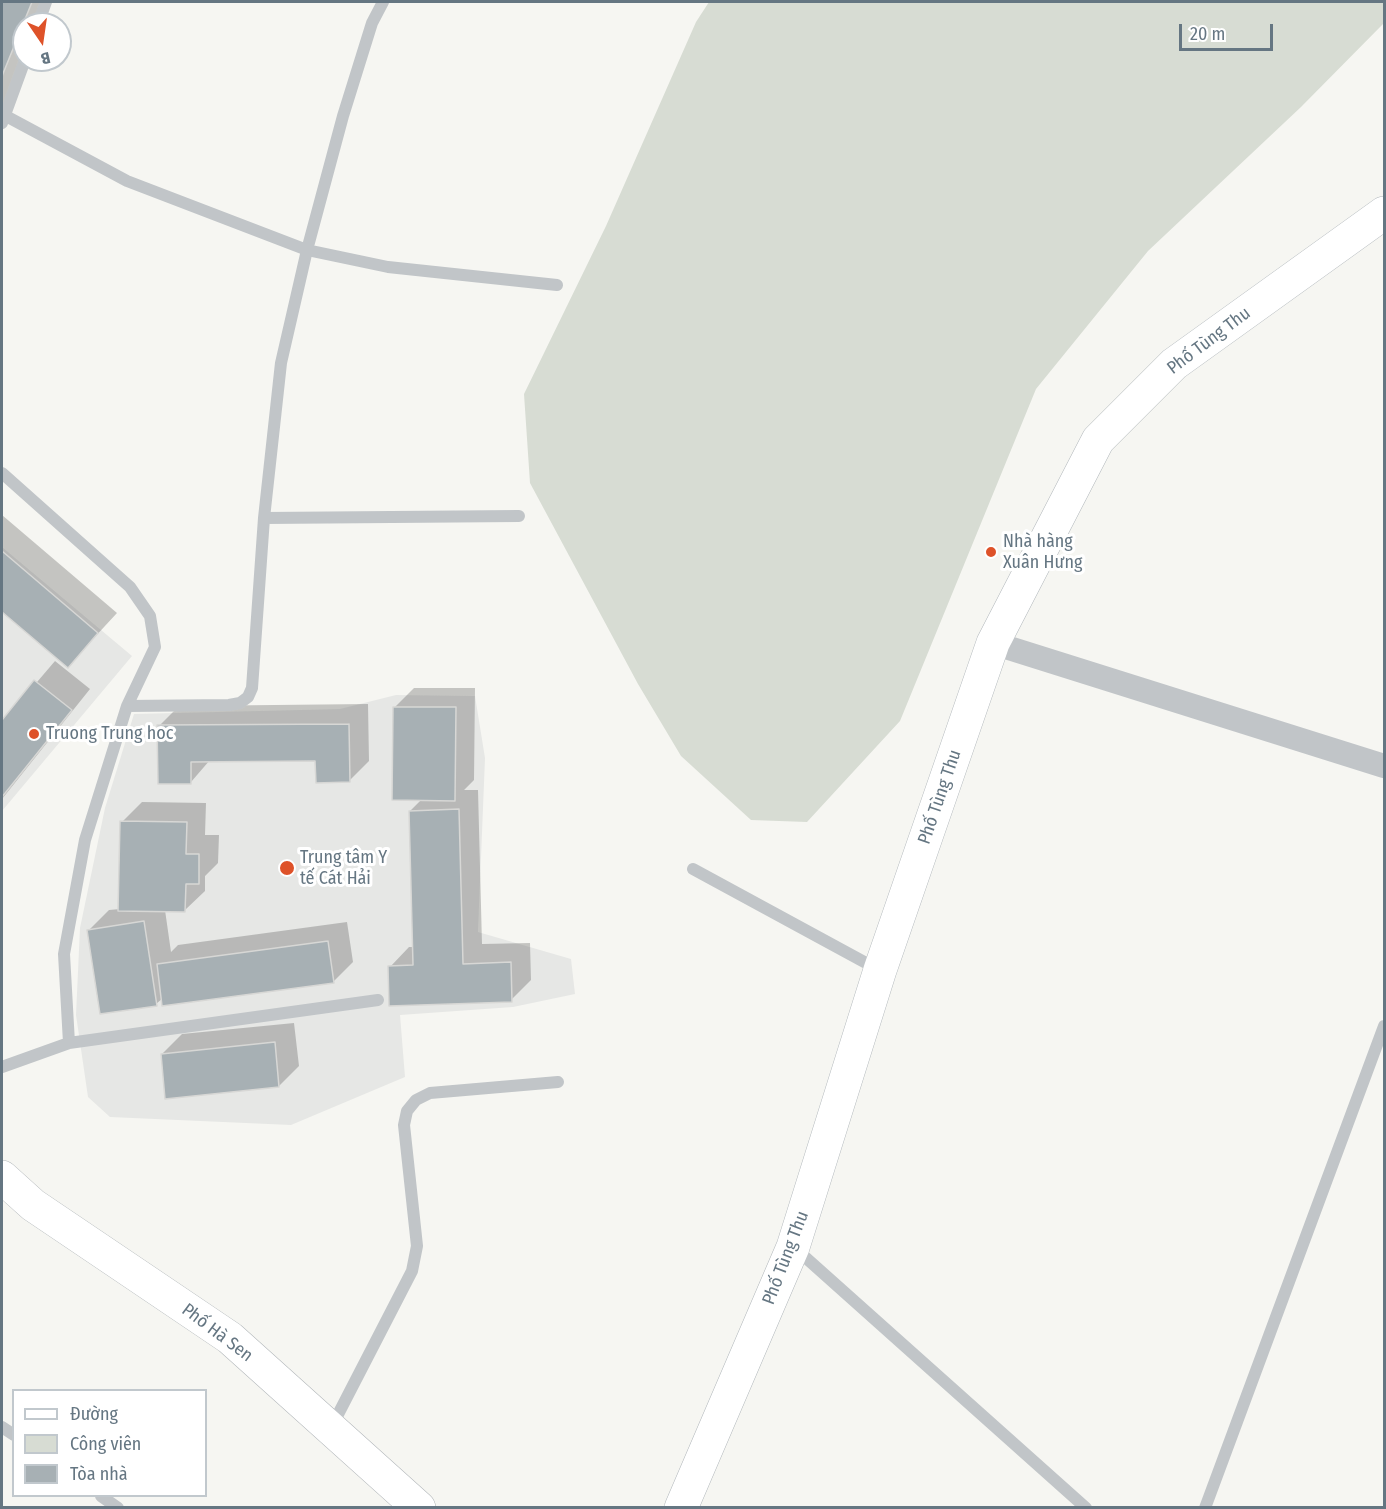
<!DOCTYPE html>
<meta charset="utf-8">
<style>
body{margin:0}
#map{position:relative;width:1386px;height:1509px;overflow:hidden;background:#f6f6f2;font-family:"Fira Sans Condensed",sans-serif}
canvas{display:block}
.frame{position:absolute;inset:0;border:3px solid #657682;pointer-events:none}
.legend{position:absolute;left:12px;top:1389px;width:195px;height:108px;box-sizing:border-box;background:#fff;border:2px solid #c1c8cd;margin:0;padding:8px 10px;list-style:none;font-size:18px;color:#657682}
.legend li{display:flex;align-items:center;gap:12px;height:30px}
.legend b{width:30px;border:2px solid #c1c8cd}
.north{position:absolute;left:12px;top:12px;width:60px;height:60px;box-sizing:border-box;background:#fff;border:2px solid #c1c8cd;border-radius:50%;rotate:167deg;font-size:16px;font-weight:700;line-height:24px;text-align:center;color:#657682}
.north::after{content:'';display:block;margin:auto;width:21px;height:27px;background:#de5229;clip-path:polygon(50% 0,100% 100%,50% 72%,0 100%)}
.scale{position:absolute;left:1179px;top:24px;width:94px;height:27px;box-sizing:border-box;border:3px solid #657682;border-top:0;padding-left:8px;font-size:18px;line-height:21px;white-space:nowrap;color:#657682;-webkit-text-stroke:4px #fff;paint-order:stroke}
</style>
<div id="map">
<canvas width="1386" height="1509"></canvas>
<div class="frame"></div>
<ul class="legend">
<li><b style="height:8px;background:#fff"></b>Đường</li>
<li><b style="height:16px;background:#d7dcd3"></b>Công viên</li>
<li><b style="height:16px;background:#a7b0b4"></b>Tòa nhà</li>
</ul>
<div class="north">B</div>
<div class="scale">20 m</div>
</div>
<script>
const ctx = document.querySelector('canvas').getContext('2d');
ctx.lineJoin = 'round';
function fillPath(path, color) { ctx.fillStyle = color; ctx.fill(path, 'evenodd'); }
const toPath = rows => new Path2D(rows.map(r => 'M' + r).join(''));
function trace(path, color, width, dash) { ctx.strokeStyle = color; ctx.lineWidth = width; ctx.lineCap = dash ? 'butt' : 'round'; ctx.setLineDash(dash || []); ctx.stroke(path); }
function drawText(font, color, halo, rows, align = 'center') {
  ctx.font = font + ' "Fira Sans Condensed",sans-serif'; ctx.lineWidth = 6; ctx.setLineDash([]); ctx.textBaseline = 'middle'; ctx.strokeStyle = halo; ctx.fillStyle = color; for (const [text, x, y, turn = 0] of rows) {
    ctx.save(); ctx.translate(x, y); ctx.rotate((+turn || 0) * Math.PI / 180); ctx.textAlign = isNaN(turn) ? turn : align; if (halo) ctx.strokeText(text, 0, 0); ctx.fillText(text, 0, 0); ctx.restore();
  }
}
const built = toPath([
 [2,547,132,656,2,811],
 [396,695,475,696,485,758,478,932,571,959,575,994,513,1007,400,1015,405,1077,291,1125,110,1117,88,1097,76,1015,80,928,105,808,134,714,340,709]
]);
const green = toPath([
 [709,2,1384,2,1384,23,1301,107,1148,251,1036,389,900,721,807,822,751,820,681,756,638,684,530,483,524,394,606,226,696,22]
]);
const shadow = toPath([
 [2,2,46,2,37,24,24,24,24,56,2,110],
 [2,515,117,613,68,666,2,610],
 [55,661,90,689,2,799,2,723],
 [414,688,475,688,474,780,464,790,478,790,482,944,530,943,531,980,511,1000,390,967,409,947,414,947,410,811,422,799,394,708],
 [368,704,369,761,349,781,317,759,210,760,191,782,159,726,179,706],
 [142,802,206,803,205,835,219,835,218,863,205,876,205,891,185,910,165,910,171,952,178,945,347,922,353,962,333,982,163,998,156,1004,89,930,109,910,120,909,122,822],
 [294,1023,299,1066,279,1086,162,1054,182,1034]
]);
const building = toPath([
 [2,2,32,2,2,76,2,2],
 [2,551,98,633,68,668,2,612,2,551],
 [34,680,72,710,2,797,2,720,34,680],
 [393,707,456,707,455,801,392,800,393,707],
 [349,724,350,782,316,783,315,761,191,762,191,784,158,784,157,725,349,724],
 [459,809,463,964,511,962,512,1002,389,1006,388,966,413,965,409,811,459,809],
 [120,821,187,822,186,854,199,854,199,884,186,884,185,912,118,911,120,821],
 [144,921,157,1006,100,1014,87,930,144,921],
 [328,941,334,983,162,1006,157,964,328,941],
 [275,1042,279,1087,165,1099,161,1054,275,1042]
]);
const lane = toPath([
 [38,24,46,2],
 [4,115,127,181,307,250,388,267,557,285],
 [2,123,25,60],
 [2,473,130,587,150,616,155,647,127,706],
 [264,518,519,516],
 [693,869,879,970],
 [69,1043,64,954,85,840,127,706,229,705,240,703,248,697,252,688,264,518,281,363,307,250,343,116,372,23,383,2],
 [2,1067,69,1043,378,1000],
 [796,1249,1086,1508],
 [2,1427,14,1435],
 [331,1428,412,1271,417,1246,404,1125,407,1111,416,1100,430,1093,558,1082],
 [101,1496,118,1508],
 [1205,1508,1384,1026]
]);
const street = toPath([
 [993,643,1384,766]
]);
const secondary = toPath([
 [681,1508,793,1247,880,970,993,643,1098,440,1174,364,1384,213]
]);
const primary = toPath([
 [2,1177,33,1205,230,1338,419,1508]
]);
const markers = [
 [991,552,6,"#de5229"],
 [34,734,6,"#de5229"],
 [287,868,8,"#de5229"]
];
const streetNames = [
 ["Phố Tùng Thu",1209,341,-37],
 ["Phố Tùng Thu",940,797,-71],
 ["Phố Tùng Thu",786,1258,-69],
 ["Phố Hà Sen",217,1333,37]
];
const poiNames = [
 ["Nhà hàng",1003,542],
 ["Xuân Hưng",1003,563],
 ["Truong Trung hoc",46,734],
 ["Trung tâm Y",300,858],
 ["tế Cát Hải",300,879]
];
fillPath(built, '#e6e7e5');
fillPath(green, '#d7dcd3');
fillPath(shadow, '#0003');
fillPath(building, '#a7b0b4');
trace(building, '#d7d7d5', 1.5);
trace(secondary, '#b1b7bb', 34);
trace(primary, '#b2b7ba', 34);
trace(lane, '#c1c5c8', 12);
trace(street, '#c1c5c8', 24);
trace(secondary, '#fff', 33);
trace(primary, '#fff', 33);
for (const [x, y, r, color] of markers) { const dot = new Path2D(); dot.arc(x, y, r, 0, 2 * Math.PI); ctx.fillStyle = color; ctx.fill(dot); trace(dot, '#fff', 2); }
drawText('18px', '#657682', '#fff', streetNames);
drawText('18px', '#657682', '#fff', poiNames, 'left');
</script>
